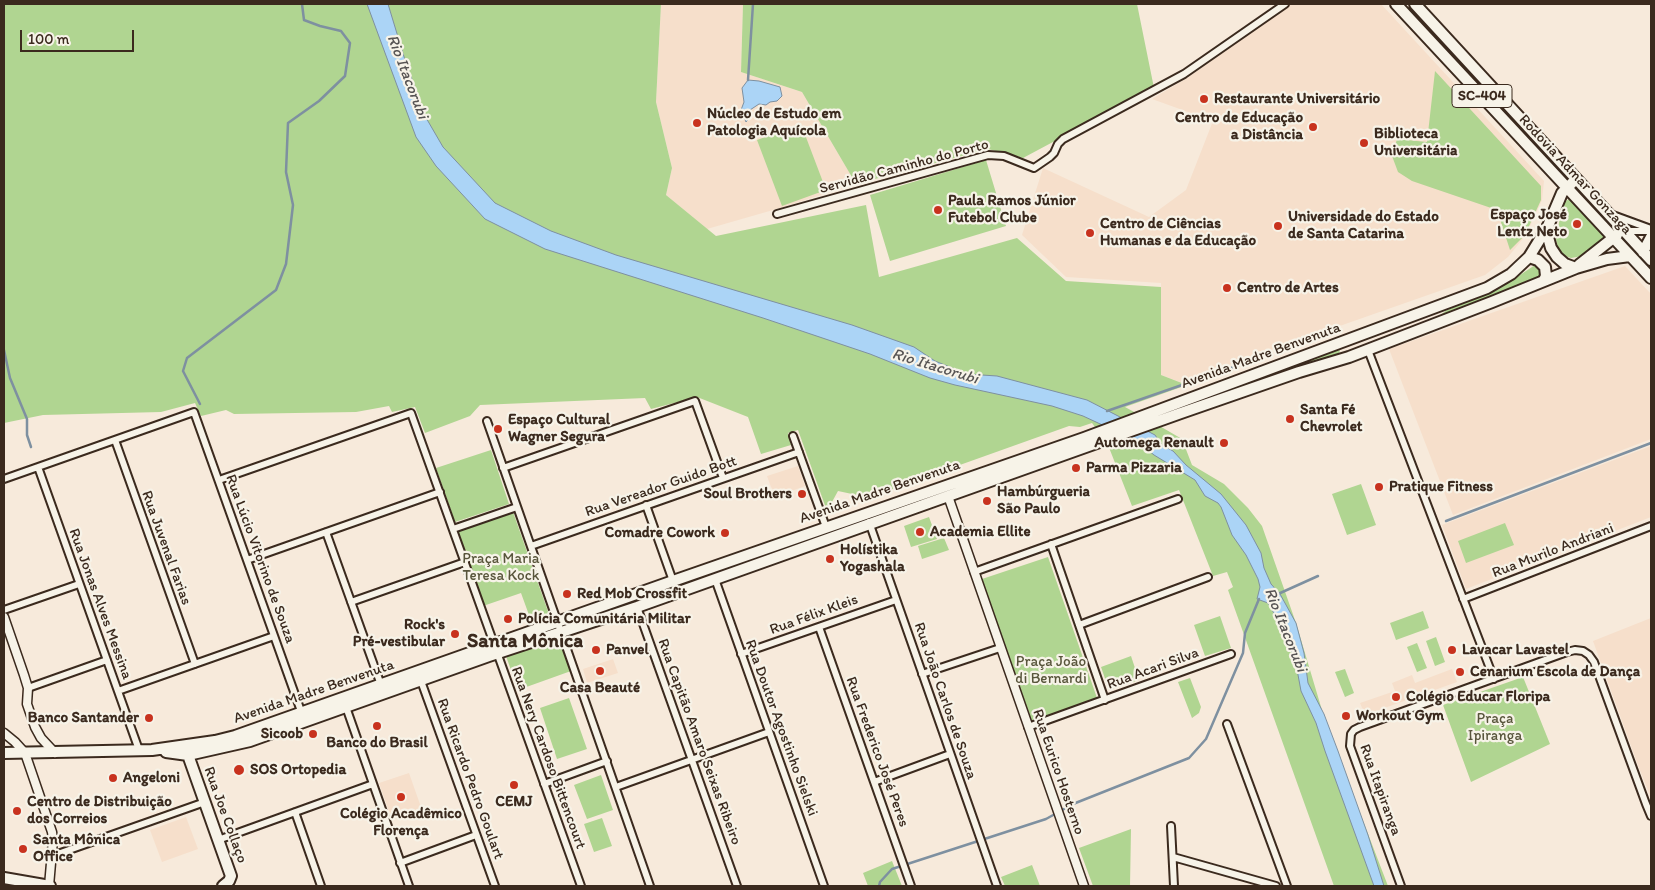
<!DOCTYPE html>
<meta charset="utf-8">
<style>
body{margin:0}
#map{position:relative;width:1655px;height:890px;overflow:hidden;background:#f7eadb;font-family:Itim,sans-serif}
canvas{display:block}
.frame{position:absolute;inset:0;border:5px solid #3b2a1e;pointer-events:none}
.scale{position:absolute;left:20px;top:30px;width:114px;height:22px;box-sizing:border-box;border:2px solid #3b2a1e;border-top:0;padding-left:6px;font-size:15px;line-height:18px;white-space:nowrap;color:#3b2a1e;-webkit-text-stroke:4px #f7f3e8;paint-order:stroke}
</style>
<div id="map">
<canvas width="1655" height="890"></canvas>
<div class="frame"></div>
<div class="scale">100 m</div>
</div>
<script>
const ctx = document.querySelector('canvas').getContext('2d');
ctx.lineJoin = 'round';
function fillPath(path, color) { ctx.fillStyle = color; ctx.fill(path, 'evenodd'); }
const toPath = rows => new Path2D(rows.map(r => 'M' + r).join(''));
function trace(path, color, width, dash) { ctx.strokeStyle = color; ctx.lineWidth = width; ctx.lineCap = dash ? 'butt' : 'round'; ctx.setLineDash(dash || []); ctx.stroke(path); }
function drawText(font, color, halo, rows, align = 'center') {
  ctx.font = font + ' Itim,sans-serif'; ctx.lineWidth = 4.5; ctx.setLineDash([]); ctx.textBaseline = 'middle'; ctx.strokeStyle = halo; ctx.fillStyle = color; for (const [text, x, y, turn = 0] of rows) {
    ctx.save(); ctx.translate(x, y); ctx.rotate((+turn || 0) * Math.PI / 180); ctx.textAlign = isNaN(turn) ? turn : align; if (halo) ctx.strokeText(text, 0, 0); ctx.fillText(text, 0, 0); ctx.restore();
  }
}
const built = toPath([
 [661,4,743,4,741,72,802,92,856,184,780,208,707,229,666,195,672,168,656,102],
 [1291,4,1381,4,1544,181,1542,200,1526,235,1508,257,1485,275,1180,382,1161,375,1161,283,1066,277,1022,235,1043,168,1149,217,1186,190,1213,121,1152,99,1187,78],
 [1625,266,1651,294,1651,439,1453,515,1389,349],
 [1651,446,1651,517,1466,589,1442,525],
 [798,466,805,486,778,496,771,487,767,476],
 [1651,618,1651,798,1639,768,1593,641],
 [613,659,618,673,587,683,583,669],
 [1452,669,1457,682,1365,715,1360,703,1395,691,1392,683,1412,675,1415,683],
 [409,773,422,810,392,820,379,783],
 [186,817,198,849,162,862,150,830]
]);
const green = toPath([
 [4,4,661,4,656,102,672,168,666,195,716,236,866,205,879,277,1017,238,1066,281,1161,287,1161,375,1187,385,1125,407,1147,419,1340,349,1339,354,1151,421,1182,439,1192,465,1224,484,1248,508,1262,526,1296,623,1327,727,1388,886,1334,886,1228,590,1233,587,1227,572,1213,576,1179,490,1132,506,1108,445,1092,423,1080,427,1069,426,943,471,934,469,900,481,893,489,866,497,838,491,827,511,798,430,788,433,791,445,761,454,748,417,697,397,651,409,645,398,480,405,470,416,425,433,415,407,392,412,389,406,356,412,234,414,226,410,201,416,195,403,161,412,43,415,4,423],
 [743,4,1137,4,1154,88,1023,158,988,149,856,184,802,92,741,72],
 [1435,71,1541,186,1541,200,1525,235,1510,250,1497,210,1412,181,1398,172,1392,156,1397,139,1427,142],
 [801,124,826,190,782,206,757,140],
 [986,160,1006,226,890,261,870,195],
 [1570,198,1606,237,1602,245,1588,255,1571,258,1562,255,1558,249,1556,239,1561,212,1565,202],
 [1535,265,1541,267,1543,269,1541,278,1428,324,1447,310,1499,289],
 [491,450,509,504,455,522,436,468],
 [1361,484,1376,525,1347,535,1332,494],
 [513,512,551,620,533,626,521,593,483,606,456,532],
 [929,517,937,539,911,547,904,526],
 [1505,523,1514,545,1466,563,1458,541],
 [944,538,949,550,922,559,918,546],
 [1048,557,1097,698,1031,722,982,579],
 [1423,611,1429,628,1396,640,1390,623],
 [1220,616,1231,648,1205,656,1194,625],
 [1436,637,1445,662,1435,666,1426,641],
 [559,638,571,671,518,690,506,656],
 [1417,643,1427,668,1417,672,1407,647],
 [1131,656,1139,680,1109,690,1101,667],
 [1345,669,1354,693,1345,697,1335,672],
 [1523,677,1550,744,1471,782,1443,705],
 [1190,678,1201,707,1199,713,1192,718,1178,682],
 [569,698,587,749,557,759,540,708],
 [601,775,613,810,587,819,574,785],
 [602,818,612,846,594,852,584,824],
 [1131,829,1130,886,1093,886,1079,848],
 [892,861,902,886,868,886,863,873],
 [1032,865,1040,886,1005,886,1001,877]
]);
const water = toPath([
 [367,4,388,4,405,60,425,116,443,147,495,203,551,231,616,255,852,325,914,347,935,361,967,374,997,376,1087,400,1155,435,1162,445,1173,451,1186,465,1221,494,1246,525,1261,553,1264,568,1271,584,1280,594,1296,623,1304,653,1308,683,1324,714,1338,751,1368,835,1384,886,1374,886,1325,751,1316,723,1301,691,1296,664,1284,630,1268,603,1257,599,1260,587,1258,579,1246,555,1232,535,1221,507,1218,503,1205,496,1195,480,1154,455,1137,441,1083,416,1052,406,955,385,930,378,870,354,763,318,545,249,485,219,436,166,416,137,367,4],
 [748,80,759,81,780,87,782,96,777,101,770,102,766,105,759,104,750,110,751,116,746,122,741,110,744,102,742,88,748,80]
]);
const stream = toPath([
 [748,80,753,4],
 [4,350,10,378,27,419,27,435,31,447],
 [200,404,183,371,187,358,276,290,286,264,293,205,286,172,288,123,319,101,345,76,350,43,341,31,320,26,304,20,302,4],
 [1107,411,1257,359],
 [1446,521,1651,443],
 [1278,594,1318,576],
 [879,886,880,882,892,869,1046,819,1073,804,1189,758,1206,739,1243,653,1245,633,1259,599]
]);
const minor = toPath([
 [777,214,988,155,1004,156,1034,168,1050,157,1054,153,1058,144,1063,139,1184,74,1285,4],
 [1610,214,1651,229],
 [1624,231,1651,231],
 [1368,350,1494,679],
 [487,421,650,886],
 [793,436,826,527],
 [115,440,195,664],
 [38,467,139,750],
 [503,468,695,401,723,478],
 [4,479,194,412,302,714],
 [219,480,411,413,581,886],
 [646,505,673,581],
 [869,522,997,886],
 [453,529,517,507],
 [326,532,381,685],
 [1051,544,1105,700],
 [531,546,799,452],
 [247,560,440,492],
 [974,572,1178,499],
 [715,579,824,886],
 [1463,599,1651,526],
 [351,602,465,562],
 [637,607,737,886],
 [4,610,79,584],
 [1079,625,1208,577],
 [819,627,911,886],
 [741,654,896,600],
 [922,674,1000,648],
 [421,681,495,886],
 [28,688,107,660],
 [118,691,274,636],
 [346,707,409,886],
 [1227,724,1287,886],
 [1028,727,1231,654],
 [874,782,950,754],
 [544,784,607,761],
 [616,787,769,732],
 [295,812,321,886],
 [1171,826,1174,886],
 [218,840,373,784],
 [52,856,205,802],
 [1173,857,1276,886],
 [400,863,476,835],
 [1401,886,1350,746,1351,734,1354,730,1360,727,1567,652,1575,650,1583,651,1589,655,1594,662,1646,804,1651,816]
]);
const tertiary = toPath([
 [948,496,1084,886],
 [4,617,24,675,28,688,27,704,35,727,41,738,55,753],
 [4,733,15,742,25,753,52,832,53,840,49,886]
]);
const primary = toPath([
 [1396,4,1651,278],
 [1415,4,1651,260],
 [1548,227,1548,237,1551,248,1557,257,1565,264,1576,268],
 [1643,252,1651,237],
 [1529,257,1538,260,1545,267,1546,276,1544,280],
 [1579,265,1617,235],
 [166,752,188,755,250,741,489,656,637,607,1181,413,1299,372,1349,357,1492,302,1576,268,1607,259,1630,256],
 [4,753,152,750,215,741,235,736,673,581,1084,438,1487,288,1511,274,1529,257,1548,226,1562,193,1576,179],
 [188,755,231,876,229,881,223,886],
 [4,878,50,886]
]);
const markers = [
 [1204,99,5,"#c8321e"],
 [697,123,5,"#c8321e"],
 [1313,127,5,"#c8321e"],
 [1364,143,5,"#c8321e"],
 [938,210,5,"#c8321e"],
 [1577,224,5,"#c8321e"],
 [1278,226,5,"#c8321e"],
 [1090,233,5,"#c8321e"],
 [1227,288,5,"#c8321e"],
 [1290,419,5,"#c8321e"],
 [498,429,5,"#c8321e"],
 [1224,443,5,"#c8321e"],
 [1076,468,5,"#c8321e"],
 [1379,487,5,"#c8321e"],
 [802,494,5,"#c8321e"],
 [987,501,5,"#c8321e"],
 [920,532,5,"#c8321e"],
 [725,533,5,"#c8321e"],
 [830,559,5,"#c8321e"],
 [567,594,5,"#c8321e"],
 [508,619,5,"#c8321e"],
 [455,634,5,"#c8321e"],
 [596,650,5,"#c8321e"],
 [1452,650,5,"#c8321e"],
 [600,671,5,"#c8321e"],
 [1460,672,5,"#c8321e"],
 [1396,697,5,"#c8321e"],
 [1346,716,5,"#c8321e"],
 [149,718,5,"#c8321e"],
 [377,726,5,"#c8321e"],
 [313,734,5,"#c8321e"],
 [239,770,6,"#c8321e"],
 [113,778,5,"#c8321e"],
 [514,785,5,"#c8321e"],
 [401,797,5,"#c8321e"],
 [17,811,5,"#c8321e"],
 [23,849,5,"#c8321e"]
];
const shields = [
 [1482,96,60]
];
const shieldNames = [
 ["SC-404",1482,96]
];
const poiNames = [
 ["Restaurante Universitário",1214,99],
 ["Núcleo de Estudo em",707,114],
 ["Patologia Aquícola",707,131],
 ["Centro de Educação",1303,118,"right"],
 ["a Distância",1303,135,"right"],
 ["Biblioteca",1374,134],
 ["Universitária",1374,151],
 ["Paula Ramos Júnior",948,201],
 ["Futebol Clube",948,218],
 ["Espaço José",1567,215,"right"],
 ["Lentz Neto",1567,232,"right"],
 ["Universidade do Estado",1288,217],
 ["de Santa Catarina",1288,234],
 ["Centro de Ciências",1100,224],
 ["Humanas e da Educação",1100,241],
 ["Centro de Artes",1237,288],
 ["Santa Fé",1300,410],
 ["Chevrolet",1300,427],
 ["Espaço Cultural",508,420],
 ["Wagner Segura",508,437],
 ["Automega Renault",1214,443,"right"],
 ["Parma Pizzaria",1086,468],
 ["Pratique Fitness",1389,487],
 ["Hambúrgueria",997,492],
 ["São Paulo",997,509],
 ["Soul Brothers",792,494,"right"],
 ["Academia Ellite",930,532],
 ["Comadre Cowork",715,533,"right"],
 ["Holístika",840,550],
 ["Yogashala",840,567],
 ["Red Mob Crossfit",577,594],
 ["Polícia Comunitária Militar",518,619],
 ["Rock's",445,625,"right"],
 ["Pré-vestibular",445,642,"right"],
 ["Panvel",606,650],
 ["Lavacar Lavastel",1462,650],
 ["Cenarium Escola de Dança",1470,672],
 ["Casa Beauté",600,688,"center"],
 ["Colégio Educar Floripa",1406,697],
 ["Workout Gym",1356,716],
 ["Banco Santander",139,718,"right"],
 ["Sicoob",303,734,"right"],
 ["Banco do Brasil",377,743,"center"],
 ["SOS Ortopedia",250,770],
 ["Angeloni",123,778],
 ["Centro de Distribuição",27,802],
 ["dos Correios",27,819],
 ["CEMJ",514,802,"center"],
 ["Colégio Acadêmico",401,814,"center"],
 ["Florença",401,831,"center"],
 ["Santa Mônica",33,840],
 ["Office",33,857]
];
const streetNames = [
 ["Servidão Caminho do Porto",904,167,-15],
 ["Rodovia Admar Gonzaga",1575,175,47],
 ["Avenida Madre Benvenuta",1261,356,-20],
 ["Rua Vereador Guido Bott",661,487,-19],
 ["Avenida Madre Benvenuta",880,492,-19],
 ["Rua Juvenal Farias",166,548,70],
 ["Rua Murilo Andriani",1553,551,-21],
 ["Rua Lúcio Vitorino de Souza",260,559,70],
 ["Rua Jonas Alves Messina",100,604,70],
 ["Rua Félix Kleis",814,615,-20],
 ["Rua Acari Silva",1153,669,-20],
 ["Avenida Madre Benvenuta",314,692,-19],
 ["Rua João Carlos de Souza",945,701,71],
 ["Rua Doutor Agostinho Sielski",781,728,70],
 ["Rua Capitão Amaro Seixas Ribeiro",699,742,70],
 ["Rua Frederico José Peres",877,752,70],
 ["Rua Nery Cardoso Bittencourt",548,758,70],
 ["Rua Eurico Hosterno",1058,772,71],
 ["Rua Ricardo Pedro Goulart",470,779,70],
 ["Rua Itapiranga",1380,790,70],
 ["Rua Joe Collaço",225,815,70]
];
const parkNames = [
 ["Praça Maria",501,559],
 ["Teresa Kock",501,576],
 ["Praça João",1051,662],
 ["di Bernardi",1051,679],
 ["Praça",1495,719],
 ["Ipiranga",1495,736]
];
const waterNames = [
 ["Rio Itacorubi",407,77,69],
 ["Rio Itacorubi",935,367,17],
 ["Rio Itacorubi",1285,630,68]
];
const districtNames = [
 ["Santa Mônica",525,642]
];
fillPath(built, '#f6dfcb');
fillPath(green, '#b0d591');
fillPath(water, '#abd4f6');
trace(water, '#7e90a0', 1);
trace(stream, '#7e90a0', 2.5);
trace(minor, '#3b2a1e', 10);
trace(tertiary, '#3b2a1e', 11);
trace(primary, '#3b2a1e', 14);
trace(minor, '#f7f3e8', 6);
trace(tertiary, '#f7f3e8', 8);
trace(primary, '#f7f3e8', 10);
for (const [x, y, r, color] of markers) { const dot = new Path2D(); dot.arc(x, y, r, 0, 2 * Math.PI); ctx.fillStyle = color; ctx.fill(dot); trace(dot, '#f7f3e8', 2); }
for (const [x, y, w] of shields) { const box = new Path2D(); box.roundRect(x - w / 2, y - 11.5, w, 23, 4); ctx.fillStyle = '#f7f3e8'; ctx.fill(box); trace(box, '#3b2a1e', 1); }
drawText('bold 14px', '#3b2a1e', null, shieldNames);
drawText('bold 15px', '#3b2a1e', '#f7f3e8', poiNames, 'left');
drawText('15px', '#3b2a1e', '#f7f3e8', streetNames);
drawText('15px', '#58553b', '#f7f3e8', parkNames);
drawText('italic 16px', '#575454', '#f7f3e8', waterNames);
drawText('bold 20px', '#3b2a1e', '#f7f3e8', districtNames);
</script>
